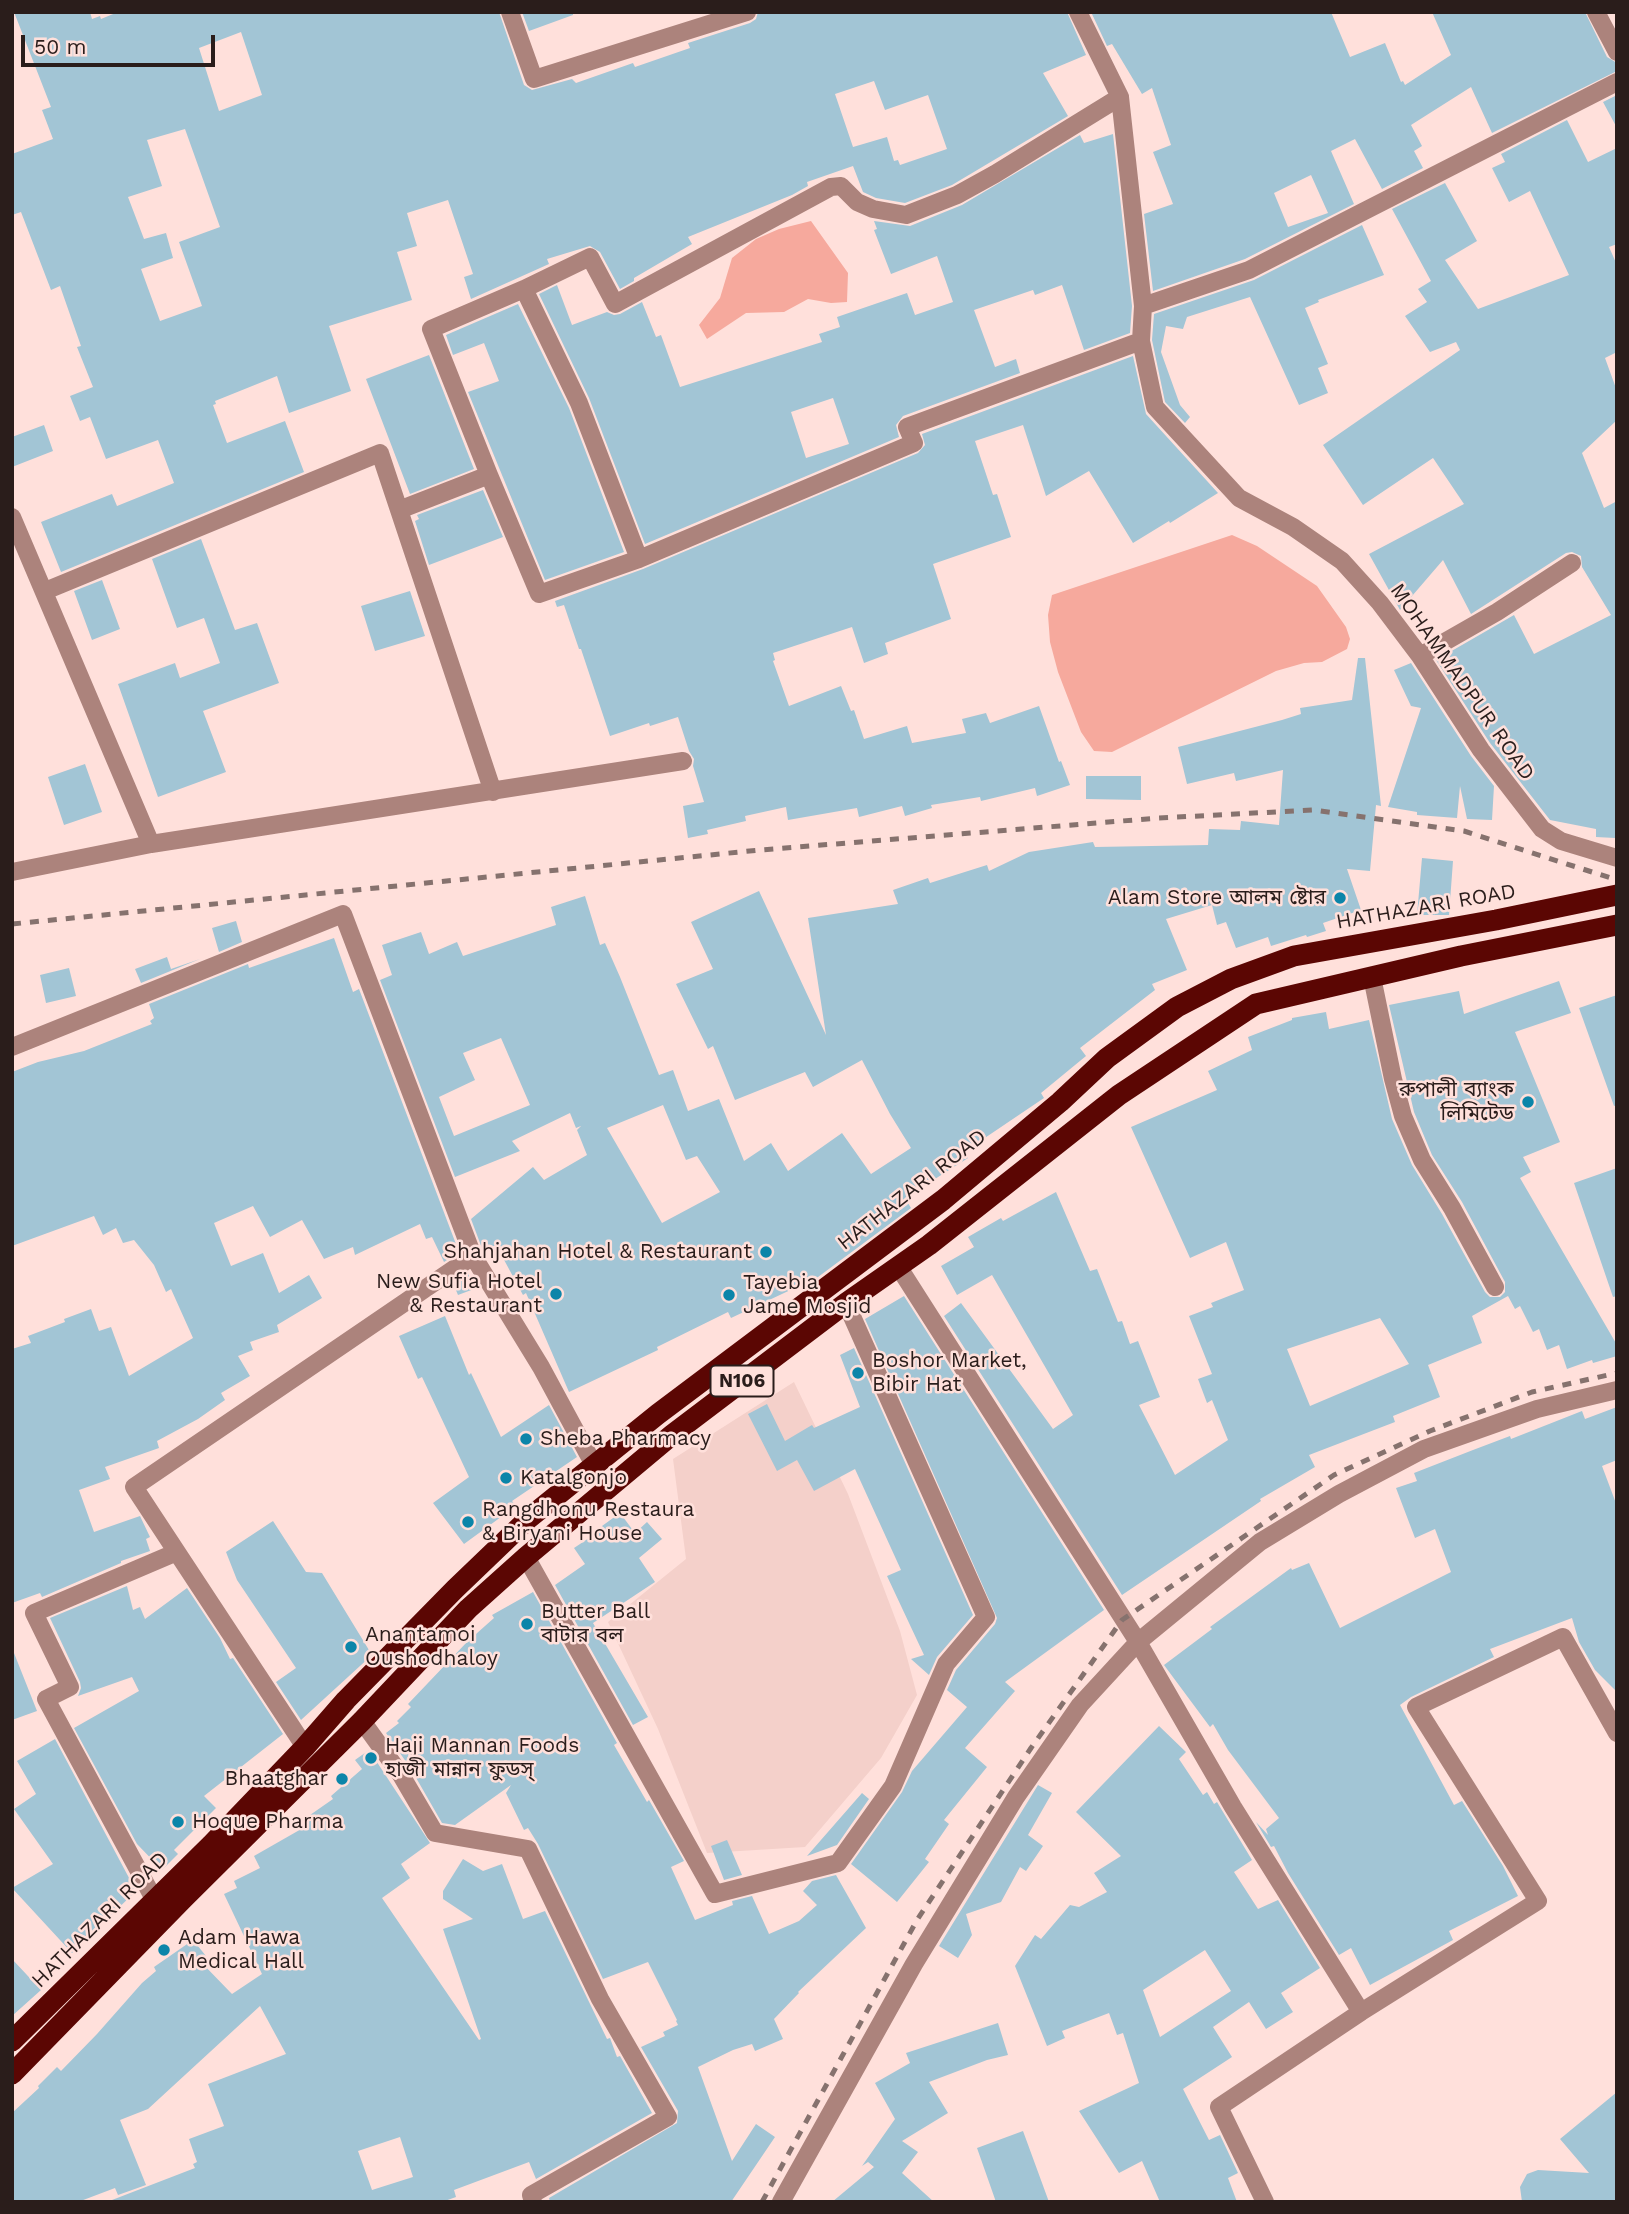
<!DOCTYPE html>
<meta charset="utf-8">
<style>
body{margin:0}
#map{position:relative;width:1629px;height:2214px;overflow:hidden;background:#ffe0db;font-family:"Work Sans",sans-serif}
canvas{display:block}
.frame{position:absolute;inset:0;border:14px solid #2a1d1b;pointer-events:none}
.scale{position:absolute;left:21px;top:35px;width:194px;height:32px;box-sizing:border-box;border:4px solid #2a1d1b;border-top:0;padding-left:9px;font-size:21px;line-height:24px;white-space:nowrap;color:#2a1d1b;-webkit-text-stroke:5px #ffe0db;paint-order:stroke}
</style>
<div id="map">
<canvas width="1629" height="2214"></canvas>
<div class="frame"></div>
<div class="scale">50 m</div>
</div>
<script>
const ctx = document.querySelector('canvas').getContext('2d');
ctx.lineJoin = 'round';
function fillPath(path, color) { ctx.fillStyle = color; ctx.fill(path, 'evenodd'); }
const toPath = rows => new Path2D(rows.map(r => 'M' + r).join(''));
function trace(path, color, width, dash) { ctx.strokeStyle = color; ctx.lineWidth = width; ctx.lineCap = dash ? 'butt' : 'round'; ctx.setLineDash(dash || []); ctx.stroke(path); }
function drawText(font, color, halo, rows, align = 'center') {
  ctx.font = font + ' "Work Sans","Noto Sans Bengali",sans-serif'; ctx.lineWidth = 5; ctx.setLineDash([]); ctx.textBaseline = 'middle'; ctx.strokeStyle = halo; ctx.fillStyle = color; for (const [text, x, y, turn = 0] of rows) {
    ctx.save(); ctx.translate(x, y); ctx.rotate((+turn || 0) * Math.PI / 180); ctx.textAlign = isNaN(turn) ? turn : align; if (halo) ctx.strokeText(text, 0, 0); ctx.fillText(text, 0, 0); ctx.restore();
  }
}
const built = toPath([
 [794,1382,848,1494,900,1631,917,1695,881,1758,805,1847,707,1853,658,1729,608,1622,686,1559,673,1459]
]);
const water = toPath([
 [811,221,848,273,847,302,831,303,808,299,784,312,746,313,707,339,699,325,720,298,732,258,756,239,779,229],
 [1232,535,1257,546,1317,586,1346,627,1350,639,1347,649,1322,662,1304,663,1276,671,1112,752,1094,751,1081,732,1058,672,1050,642,1048,615,1052,595]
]);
const building = toPath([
 [14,12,90,12,92,19,100,16,101,19,118,12,499,12,524,85,532,90,572,79,576,83,633,63,635,67,690,48,688,43,750,23,756,19,758,12,1067,12,1086,55,1043,73,1068,116,952,185,905,203,876,198,863,192,853,166,807,182,808,186,792,195,688,237,692,244,634,278,634,281,620,289,600,252,590,246,547,259,549,264,471,299,464,277,473,274,448,200,407,213,417,246,397,252,412,300,329,326,351,391,289,413,277,376,215,401,216,404,213,405,227,443,285,421,304,472,61,572,41,522,112,494,117,506,174,483,158,440,106,459,90,417,80,421,70,396,93,387,77,347,81,346,60,286,51,290,21,212,12,215,12,154,53,139,42,110,51,107],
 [241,32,262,95,219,111,199,48],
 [874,81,885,110,928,95,947,149,900,165,898,160,894,161,887,137,853,147,835,94],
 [185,129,220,227,179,242,202,306,160,321,141,269,173,258,166,233,144,239,128,197,162,186,147,140],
 [522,12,573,12,573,15,529,31],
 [1091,12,1331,12,1350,57,1385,43,1401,82,1403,81,1405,85,1451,55,1432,12,1585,12,1607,57,1617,63,1617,71,1492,133,1471,87,1411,125,1422,146,1414,151,1423,168,1382,189,1355,139,1331,151,1354,204,1245,259,1153,291,1144,214,1173,204,1153,152,1171,145,1152,88,1142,94,1112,44,1107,46],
 [1311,175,1328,213,1288,227,1274,193],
 [1617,95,1617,128,1603,102],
 [1567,120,1588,162,1617,148,1617,244,1609,247,1617,265,1617,352,1605,358,1617,391,1617,420,1582,453,1604,508,1617,501,1615,838,1596,837,1596,829,1550,820,1490,743,1436,660,1514,615,1534,654,1611,615,1582,567,1581,556,1572,552,1566,553,1471,614,1443,560,1400,610,1369,554,1464,504,1433,458,1363,505,1323,445,1460,350,1456,342,1430,352,1405,316,1427,302,1418,289,1431,281,1392,209,1445,183,1477,241,1445,260,1478,309,1569,275,1530,191,1509,202,1492,168,1505,162,1501,154],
 [1113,134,1132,306,1130,333,1084,350,1062,285,1035,295,1033,290,974,310,995,367,1016,359,1020,373,903,416,896,425,899,437,645,544,589,398,539,294,557,285,572,325,607,312,614,315,620,314,642,302,656,337,661,335,680,387,822,342,819,334,840,327,837,317,907,293,915,315,953,302,937,256,891,274,874,230,877,229,874,221,910,226,962,205,1080,135,1084,143],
 [833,398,849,444,806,458,791,412],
 [1362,225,1384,275,1318,300,1319,302,1305,308,1328,364,1318,368,1328,393,1299,405,1250,297,1187,317,1183,329,1166,326,1161,352,1180,405,1190,417,1185,423,1165,402,1152,340,1154,314,1254,280],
 [518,304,569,408,624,552,545,580,468,392,499,381,484,343,453,355,446,335],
 [429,355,474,469,410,494,366,379],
 [1133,356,1146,414,1218,493,1170,523,1169,521,1133,543,1089,471,1046,496,1023,425,975,441,993,495,997,494,1011,537,933,564,951,619,885,643,888,654,864,663,852,627,773,653,775,660,773,661,789,706,841,686,851,711,854,710,864,739,907,726,912,743,966,733,962,719,986,713,990,723,1039,706,1059,762,1061,761,1070,785,1037,796,1035,788,981,801,980,797,931,805,932,808,905,816,902,806,859,817,857,808,788,820,786,807,745,816,746,821,707,830,708,834,688,838,683,806,704,802,693,766,694,759,689,751,678,717,650,726,649,723,610,736,581,649,579,649,564,605,557,607,555,601,643,569,918,453,925,445,922,434],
 [44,425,53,451,12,467,12,437],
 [483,490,503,537,429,565,415,521,419,519,417,515],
 [201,539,235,630,257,623,279,683,203,711,226,772,158,797,118,684,175,663,180,678,220,663,204,618,177,628,152,559],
 [102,580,120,629,92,640,74,591],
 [410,591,425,636,375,651,361,606],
 [1358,658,1365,658,1381,806,1376,805,1370,871,1347,869,1361,910,1323,923,1326,931,1307,937,1306,935,1271,946,1268,937,1236,948,1226,922,1217,925,1212,905,1166,919,1187,970,1152,984,1155,990,1080,1048,1086,1056,1041,1093,1044,1098,964,1152,968,1158,905,1198,911,1208,818,1277,731,1318,728,1312,657,1347,658,1350,569,1392,526,1293,523,1295,496,1245,483,1251,471,1219,533,1167,544,1180,587,1155,577,1130,581,1126,576,1128,570,1113,512,1141,520,1151,455,1177,380,980,392,975,382,945,421,932,429,954,457,942,463,956,556,925,551,907,585,896,600,945,605,943,620,977,659,1075,673,1070,688,1111,719,1099,744,1161,771,1143,788,1171,842,1133,871,1174,911,1148,890,1114,862,1060,813,1087,805,1072,735,1100,713,1046,708,1049,676,984,713,969,691,922,759,891,826,1035,808,918,898,904,893,890,928,878,930,883,987,865,989,871,1029,852,1093,842,1095,847,1208,845,1209,829,1240,830,1241,821,1279,825,1283,770,1236,781,1234,773,1187,784,1178,747,1282,720,1301,714,1300,708,1352,700],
 [501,1038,530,1105,454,1136,439,1097,475,1080,463,1053],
 [663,1105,686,1160,697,1156,720,1192,662,1223,607,1128],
 [1411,663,1471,756,1494,786,1492,820,1467,819,1460,786,1457,818,1417,815,1417,812,1388,807,1421,708,1411,706,1394,670],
 [85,764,102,812,64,825,48,777],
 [1086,776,1141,776,1141,800,1086,799],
 [1422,858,1453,861,1449,915,1417,915],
 [236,921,242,942,219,952,212,928],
 [334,938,353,992,359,989,459,1252,444,1262,432,1237,426,1239,420,1224,355,1255,353,1247,324,1259,302,1220,270,1237,253,1206,214,1223,231,1266,263,1253,279,1293,309,1275,322,1298,277,1325,279,1332,250,1342,253,1350,238,1356,250,1376,221,1393,225,1400,198,1419,157,1441,159,1448,105,1467,110,1479,79,1490,94,1532,140,1516,150,1537,146,1539,150,1551,121,1561,121,1563,42,1597,40,1593,12,1603,12,1349,31,1343,28,1336,65,1322,64,1319,91,1309,99,1331,111,1327,129,1376,193,1338,171,1289,166,1292,154,1265,134,1240,123,1243,116,1228,103,1235,94,1216,12,1246,12,1072,38,1062,84,1051,152,1024,150,1021,154,1018,149,1004,248,964,249,968],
 [167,957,171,969,200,959,141,983,135,969],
 [69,968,76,996,46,1003,40,975],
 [1559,981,1571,1013,1515,1032,1560,1142,1523,1157,1531,1172,1520,1178,1617,1345,1617,1356,1593,1363,1592,1360,1567,1369,1559,1345,1547,1350,1539,1329,1533,1332,1520,1306,1515,1309,1508,1296,1472,1316,1482,1343,1428,1365,1440,1397,1393,1416,1395,1422,1309,1455,1315,1467,1260,1499,1261,1501,1122,1595,944,1316,961,1303,1053,1429,1073,1415,992,1275,957,1295,941,1266,974,1247,968,1237,1001,1218,1003,1221,1056,1192,1090,1271,1097,1269,1118,1322,1122,1321,1130,1344,1138,1341,1160,1397,1139,1405,1175,1475,1228,1440,1212,1400,1207,1403,1198,1379,1212,1374,1189,1316,1213,1307,1211,1303,1244,1290,1226,1242,1190,1258,1131,1127,1217,1090,1208,1071,1252,1050,1248,1037,1292,1020,1292,1018,1326,1012,1329,1029,1369,1020,1392,1119,1412,1165,1442,1214,1485,1292,1490,1297,1500,1297,1505,1292,1505,1282,1462,1202,1432,1155,1414,1112,1389,1005,1459,991,1464,1014],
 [1380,1318,1409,1364,1310,1406,1287,1349],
 [1617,995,1617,1105,1614,1106,1579,1008],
 [1617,1168,1617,1296,1613,1297,1574,1183],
 [468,1273,474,1289,458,1295,453,1283],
 [904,1296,1104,1610,1005,1682,1015,1691,965,1748,987,1767,944,1820,949,1824,925,1859,929,1862,897,1902,851,1864,902,1792,912,1771,967,1707,947,1690,956,1670,995,1624,997,1618,865,1319],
 [445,1316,469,1375,471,1373,501,1437,549,1405,577,1457,512,1501,516,1506,464,1544,433,1503,469,1477,422,1377,418,1379,399,1336],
 [854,1348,973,1615,937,1657,929,1675,911,1659,924,1655,887,1576,901,1570,855,1469,814,1491,797,1460,777,1471,748,1414,767,1404,785,1441,812,1425,814,1428,860,1407,840,1355],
 [1617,1407,1617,1460,1602,1466,1617,1506,1617,1692,1595,1670,1579,1642,1572,1618,1490,1649,1494,1657,1411,1697,1400,1705,1454,1805,1462,1801,1503,1866,1518,1896,1449,1931,1453,1940,1370,1985,1351,1948,1339,1955,1288,1873,1274,1846,1271,1847,1256,1822,1268,1835,1266,1829,1279,1818,1228,1750,1213,1724,1210,1727,1164,1665,1212,1629,1210,1627,1291,1568,1292,1570,1309,1563,1340,1628,1451,1572,1435,1529,1415,1538,1396,1488,1417,1481,1414,1473,1473,1450,1510,1436,1511,1439,1582,1411,1585,1419],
 [620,1513,635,1533,647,1522,662,1539,639,1558,655,1582,593,1623,648,1717,633,1725,555,1585,585,1564,574,1548,604,1528,602,1526],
 [273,1521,306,1572,322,1573,372,1655,301,1720,276,1682,296,1668,237,1580,226,1552],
 [127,1586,133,1610,140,1607,145,1619,187,1588,220,1638,230,1659,233,1658,283,1734,204,1796,216,1808,174,1850,178,1854,162,1870,137,1844,74,1728,139,1691,132,1677,78,1696,81,1688,80,1682,50,1618],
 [533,1592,617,1743,614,1745,647,1802,649,1800,684,1861,671,1867,695,1920,733,1905,732,1901,752,1896,769,1934,799,1921,817,1905,803,1891,812,1881,836,1875,866,1928,798,1992,799,1993,774,2019,783,2039,755,2051,752,2044,733,2050,698,2067,732,2161,756,2124,775,2137,731,2202,550,2202,549,2198,677,2123,678,2111,641,2047,665,2036,663,2032,678,2025,676,2021,677,2020,648,1962,603,1979,538,1844,528,1828,524,1830,506,1793,511,1785,455,1825,442,1823,411,1769,386,1733,399,1723,397,1721,411,1707,408,1704,467,1642,494,1618,492,1615],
 [12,1653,14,1653,37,1711,12,1720],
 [1159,1726,1186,1752,1179,1759,1203,1795,1207,1792,1214,1804,1217,1802,1252,1860,1234,1872,1258,1909,1278,1900,1320,1968,1281,1993,1293,2012,1266,2029,1249,2002,1213,2027,1232,2057,1183,2089,1209,2140,1220,2135,1238,2173,1228,2178,1237,2202,1160,2202,1142,2161,1119,2173,1079,2111,1139,2083,1123,2033,1117,2035,1109,2013,1062,2031,1065,2038,1047,2046,1015,1966,1035,1935,1041,1939,1070,1905,1079,1907,1107,1892,1094,1873,1121,1856,1076,1812],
 [1205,1950,1231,1991,1160,2037,1143,1990],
 [55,1739,136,1891,72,1953,12,1888,53,1864,14,1809,36,1794,17,1761],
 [369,1750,430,1843,401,1864,410,1878,382,1898,479,2040,481,2039,443,1929,473,1919,443,1899,443,1891,463,1859,483,1871,502,1864,523,1919,545,1911,607,2039,610,2038,617,2057,620,2056,652,2113,536,2179,529,2162,454,2190,456,2197,442,2202,112,2202,112,2200,195,2168,193,2164,197,2162,189,2139,224,2126,208,2084,286,2054,260,2006,148,2109,120,2120,146,2185,118,2195,115,2188,78,2202,12,2202,12,2113,39,2088,38,2086,57,2067,61,2071,97,2034,142,1983,156,1971,154,1967,193,1940,206,1956,200,1961,232,1994,262,1974,224,1894,237,1888,234,1881,260,1868,254,1856,303,1828,300,1822,333,1799,331,1796,362,1769,355,1760],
 [400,2137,413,2177,372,2190,358,2151],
 [1038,1785,1052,1793,1028,1835,1043,1846,1026,1871,1020,1867,1001,1902,966,1914,972,1935,958,1958,939,1946],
 [862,1793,869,1799,837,1845,807,1856],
 [727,1840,742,1875,724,1880,711,1846],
 [12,1959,41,1990,12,2016],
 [998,2023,1008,2055,987,2060,929,2082,948,2113,902,2141,918,2152,902,2173,934,2202,832,2202,874,2167,868,2162,862,2166,895,2119,875,2083,910,2063,906,2053],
 [1617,2092,1617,2202,1522,2202,1520,2187,1527,2174,1538,2170,1589,2173,1560,2139],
 [1023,2131,1049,2202,996,2202,977,2148]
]);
const minor = toPath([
 [510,12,534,79,747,12],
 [1078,12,1120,97,1143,306,1141,341,1155,407,1239,498,1293,527,1342,561,1380,603,1420,656,1481,750,1542,829,1561,841,1617,858],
 [1596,12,1617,52],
 [524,289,579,403,639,559,914,443,907,427,1141,341],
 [1143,306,1249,270,1617,82],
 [489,475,539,594,639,559],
 [399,510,489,475,431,329,524,289,590,257,615,304,831,187,841,186,857,202,873,209,906,215,957,195,995,174,1120,97],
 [12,517,151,844],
 [45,591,380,453,493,792],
 [1420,656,1497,612,1572,563],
 [12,872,151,844,683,761],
 [1372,977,1393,1079,1403,1116,1422,1160,1452,1208,1495,1287],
 [12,1047,343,914,473,1256,541,1367,594,1465],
 [898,1266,1138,1642,1233,1807,1361,2012,1219,2107,1265,2202],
 [526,1557,715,1894,838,1863,893,1786,946,1664,986,1617,846,1303],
 [362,1721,401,1775,435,1833,528,1849,600,1999,668,2117,531,2195,533,2202],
 [305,1747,134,1487,473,1256],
 [154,1899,46,1699,70,1687,34,1613,177,1552],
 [1361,2012,1538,1901,1416,1707,1563,1637,1617,1733],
 [781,2202,914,1964,1016,1797,1080,1705,1138,1642,1260,1542,1339,1494,1424,1449,1537,1409,1617,1390]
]);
const highway = toPath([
 [12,2041,211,1845,305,1747,346,1700,455,1589,529,1518,658,1414,943,1200,1060,1102,1107,1058,1177,1007,1231,979,1294,956,1496,920,1617,895],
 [12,2074,183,1899,362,1721,468,1609,526,1557,673,1434,846,1303,929,1245,1119,1095,1256,1004,1461,956,1617,925]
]);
const rail = toPath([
 [12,924,760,850,1159,818,1313,810,1464,831,1617,880],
 [762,2202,917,1920,1031,1748,1122,1620,1334,1475,1430,1431,1532,1392,1617,1373]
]);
const markers = [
 [1340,898,7,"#0c85a9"],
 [1528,1102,7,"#0c85a9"],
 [766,1252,7,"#0c85a9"],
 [556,1294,7,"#0c85a9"],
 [729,1295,7,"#0c85a9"],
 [858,1373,7,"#0c85a9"],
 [526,1439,7,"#0c85a9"],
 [506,1478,7,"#0c85a9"],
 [468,1522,7,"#0c85a9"],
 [527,1624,7,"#0c85a9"],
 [351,1647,7,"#0c85a9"],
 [371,1758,7,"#0c85a9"],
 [342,1779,7,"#0c85a9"],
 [178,1822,7,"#0c85a9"],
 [164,1950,7,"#0c85a9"]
];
const shields = [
 [742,1381,63]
];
const shieldNames = [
 ["N106",742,1381]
];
const streetNames = [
 ["MOHAMMADPUR ROAD",1462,682,55],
 ["HATHAZARI ROAD",1426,907,-10],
 ["HATHAZARI ROAD",912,1190,-38],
 ["HATHAZARI ROAD",100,1920,-45]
];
const poiNames = [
 ["Alam Store আলম ষ্টোর",1326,898,"right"],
 ["রুপালী ব্যাংক",1514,1090,"right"],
 ["লিমিটেড",1514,1114,"right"],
 ["Shahjahan Hotel & Restaurant",752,1252,"right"],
 ["New Sufia Hotel",542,1282,"right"],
 ["& Restaurant",542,1306,"right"],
 ["Tayebia",743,1283],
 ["Jame Mosjid",743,1307],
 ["Boshor Market,",872,1361],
 ["Bibir Hat",872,1385],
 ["Sheba Pharmacy",540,1439],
 ["Katalgonjo",520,1478],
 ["Rangdhonu Restaura",482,1510],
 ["& Biryani House",482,1534],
 ["Butter Ball",541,1612],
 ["বাটার বল",541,1636],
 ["Anantamoi",365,1635],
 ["Oushodhaloy",365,1659],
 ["Haji Mannan Foods",385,1746],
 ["হাজী মান্নান ফুডস্",385,1770],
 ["Bhaatghar",328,1779,"right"],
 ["Hoque Pharma",192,1822],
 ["Adam Hawa",178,1938],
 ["Medical Hall",178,1962]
];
fillPath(built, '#f4d0ca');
fillPath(water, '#f6a99d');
fillPath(building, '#a2c5d5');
trace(minor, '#ac837c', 18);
trace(highway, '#5b0603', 21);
trace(rail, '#86726e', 5, [9, 9]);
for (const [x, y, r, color] of markers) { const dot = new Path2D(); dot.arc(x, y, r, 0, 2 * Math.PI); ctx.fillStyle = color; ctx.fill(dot); trace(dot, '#ffe0db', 2.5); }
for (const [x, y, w] of shields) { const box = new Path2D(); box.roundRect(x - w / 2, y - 15.5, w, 31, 5); ctx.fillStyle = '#ffe0db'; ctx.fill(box); trace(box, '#2a1d1b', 2); }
drawText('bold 19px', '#2a1d1b', null, shieldNames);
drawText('21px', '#2a1d1b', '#ffe0db', streetNames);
drawText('21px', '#2a1d1b', '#ffe0db', poiNames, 'left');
</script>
